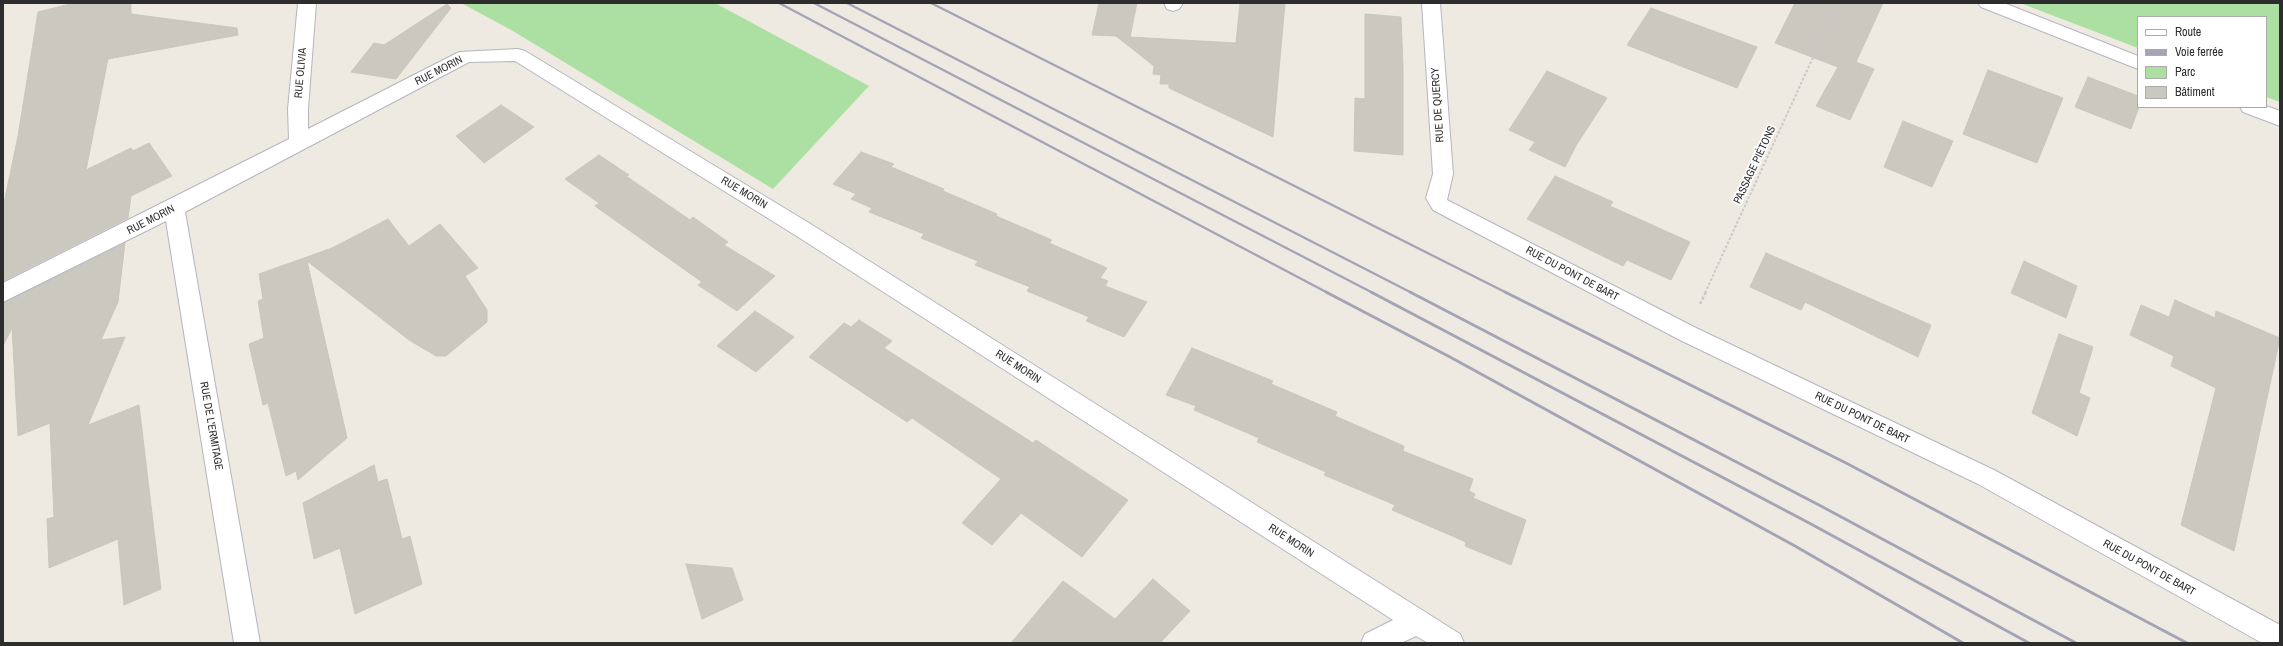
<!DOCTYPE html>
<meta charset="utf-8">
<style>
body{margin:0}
#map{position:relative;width:2283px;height:646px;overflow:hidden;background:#eeeae1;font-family:"Archivo Narrow",sans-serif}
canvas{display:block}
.frame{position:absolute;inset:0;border:4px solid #2d2d2d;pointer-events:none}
.legend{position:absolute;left:2137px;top:16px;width:130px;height:92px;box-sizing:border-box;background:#fff;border:1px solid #ababab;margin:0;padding:5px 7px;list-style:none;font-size:12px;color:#2d2d2d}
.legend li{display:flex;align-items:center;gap:8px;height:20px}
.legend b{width:20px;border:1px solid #ababab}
</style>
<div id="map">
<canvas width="2283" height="646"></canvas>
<div class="frame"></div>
<ul class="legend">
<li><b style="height:5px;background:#fff"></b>Route</li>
<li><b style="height:5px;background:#a4a4b6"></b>Voie ferrée</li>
<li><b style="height:11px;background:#ace0a2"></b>Parc</li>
<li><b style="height:11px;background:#cac8bf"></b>Bâtiment</li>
</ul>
</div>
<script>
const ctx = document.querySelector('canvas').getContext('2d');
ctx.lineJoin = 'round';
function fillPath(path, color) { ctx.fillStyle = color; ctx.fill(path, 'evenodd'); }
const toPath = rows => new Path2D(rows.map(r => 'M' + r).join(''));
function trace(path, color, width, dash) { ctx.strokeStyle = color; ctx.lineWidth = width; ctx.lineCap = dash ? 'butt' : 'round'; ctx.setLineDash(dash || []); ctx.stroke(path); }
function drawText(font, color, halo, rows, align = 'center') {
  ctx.font = font + ' "Archivo Narrow",sans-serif'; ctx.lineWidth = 3.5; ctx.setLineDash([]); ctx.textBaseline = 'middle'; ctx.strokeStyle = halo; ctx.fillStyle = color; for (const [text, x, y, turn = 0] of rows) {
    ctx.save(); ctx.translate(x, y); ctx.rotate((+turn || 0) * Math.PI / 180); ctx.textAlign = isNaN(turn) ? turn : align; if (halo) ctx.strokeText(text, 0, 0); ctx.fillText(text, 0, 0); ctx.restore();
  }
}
const green = toPath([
 [461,3,715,3,869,86,773,189,513,31],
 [2020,3,2280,3,2280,102,2266,97,2266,17,2138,17,2138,48]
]);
const building = toPath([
 [74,3,131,3,131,14,237,28,238,35,108,59,86,170,131,148,133,151,149,143,172,176,131,196,128,218,3,281,3,208,18,136,38,12,74,3],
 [1099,3,1137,3,1130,37,1236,43,1240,3,1285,3,1273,137,1169,88,1169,84,1160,84,1161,75,1153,74,1154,66,1116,36,1092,35,1099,3],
 [1795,3,1883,3,1856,62,1874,69,1850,120,1816,106,1838,67,1775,43,1795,3],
 [447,4,451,8,396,79,351,72,374,43,384,45,447,4],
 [1651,8,1757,47,1737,88,1627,45,1651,8],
 [1365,14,1401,17,1403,67,1403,155,1354,151,1355,98,1365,99,1365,14],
 [1988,70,2063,98,2037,163,1963,134,1988,70],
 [1547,71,1607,98,1577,144,1565,167,1529,150,1535,142,1509,130,1547,71],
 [2088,77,2138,96,2139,107,2131,129,2075,107,2088,77],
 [501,105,534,127,484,163,456,136,501,105],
 [1903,121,1953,141,1932,187,1884,167,1903,121],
 [861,152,894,164,891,167,944,189,943,191,997,214,996,216,1052,240,1049,243,1107,268,1100,278,1108,281,1105,286,1147,302,1124,337,1086,321,1089,317,1027,291,1030,287,975,265,978,261,921,238,924,234,869,212,872,208,851,199,856,194,833,184,861,152],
 [599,155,629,175,626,176,690,220,693,217,728,242,724,245,775,276,737,311,698,285,702,282,595,206,599,203,565,179,599,155],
 [1555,176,1613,202,1610,206,1690,242,1671,280,1627,260,1623,266,1527,219,1555,176],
 [388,219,409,246,440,224,478,268,465,276,487,310,487,322,446,356,436,356,409,340,307,261,347,438,298,480,296,471,286,476,268,403,263,405,249,344,264,338,258,301,263,299,259,274,332,248,388,219],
 [125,243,118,302,101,340,125,337,88,425,139,405,161,589,124,605,118,539,49,568,47,519,54,517,50,423,18,436,12,328,3,346,3,303,125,243],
 [1766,253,1931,325,1918,357,1805,302,1801,310,1750,287,1766,253],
 [2024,261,2077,286,2066,318,2011,293,2024,261],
 [2175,300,2215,318,2216,311,2280,338,2234,551,2181,525,2216,388,2171,366,2174,356,2130,335,2141,305,2169,317,2175,300],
 [755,311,794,337,756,372,717,346,755,311],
 [859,320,892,341,884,348,1033,443,1036,440,1128,500,1082,557,1021,513,992,545,962,523,1001,479,912,418,907,422,809,357,844,323,851,327,859,320],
 [2059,334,2093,347,2079,393,2090,398,2077,436,2032,413,2059,334],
 [1192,348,1273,381,1271,384,1337,412,1335,416,1404,446,1403,451,1473,479,1469,491,1475,494,1473,498,1526,520,1511,565,1465,546,1466,542,1392,510,1395,505,1324,475,1326,472,1257,442,1259,438,1194,410,1196,406,1166,395,1192,348],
 [374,465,378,482,387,479,402,539,410,536,422,584,355,614,340,548,314,559,303,503,374,465],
 [686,564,732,568,743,600,702,619,686,564],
 [1153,579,1190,611,1160,643,1011,643,1063,581,1115,619,1153,579]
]);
const pathFar1 = toPath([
 [1705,293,1838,3]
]);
const path = toPath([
 [1700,304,1706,292]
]);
const minor = toPath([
 [298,3,316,3,308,109,308,129,459,52,518,49,525,51,809,223,1460,634,1464,643,1428,643,1416,636,1401,643,1361,643,1365,634,1393,620,795,235,515,61,469,62,185,212,260,643,234,643,166,221,3,302,3,283,289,139,288,109,298,3],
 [1164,3,1182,3,1182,5,1179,9,1173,11,1167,9,1164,3],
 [1422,3,1440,3,1453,174,1447,200,1694,327,1994,470,2280,625,2280,643,2262,643,1978,484,1678,339,1433,210,1426,198,1433,174,1422,3],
 [1978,3,2004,3,2138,56,2138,69,1981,7,1978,3],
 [2266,106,2280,111,2280,126,2243,112,2240,107,2266,106]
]);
const railFar1 = toPath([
 [779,3,1328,293],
 [814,3,1373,293],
 [847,3,1412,293],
 [931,3,1507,293]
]);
const rail = toPath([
 [1326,292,1450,357,1795,546,1963,643],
 [1371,292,1811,524,2029,643],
 [1410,292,1819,505,2076,643],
 [1505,292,1846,463,2187,643]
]);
const streetNames = [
 ["RUE MORIN",439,71,-27],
 ["RUE OLIVIA",301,73,-85],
 ["RUE DE QUERCY",1438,105,-94],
 ["PASSAGE PIÉTONS",1755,165,-65],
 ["RUE MORIN",744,193,31],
 ["RUE MORIN",151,220,-27],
 ["RUE DU PONT DE BART",1572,274,28],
 ["RUE MORIN",1018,367,33],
 ["RUE DU PONT DE BART",1862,418,26],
 ["RUE DE L'ERMITAGE",211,426,80],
 ["RUE MORIN",1291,541,33],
 ["RUE DU PONT DE BART",2149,568,29]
];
fillPath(green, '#ace0a2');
fillPath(building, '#cac8bf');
trace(building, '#c9c7ba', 1);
trace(minor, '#b4b5bf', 2);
trace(pathFar1, '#c8c8c8', 2, [2.5, 2]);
trace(path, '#c8c8c8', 2.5, [3, 2]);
fillPath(minor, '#fff');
trace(railFar1, '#a4a4b6', 2.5);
trace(rail, '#a4a4b6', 3);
drawText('11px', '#2d2d2d', '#fff', streetNames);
</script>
